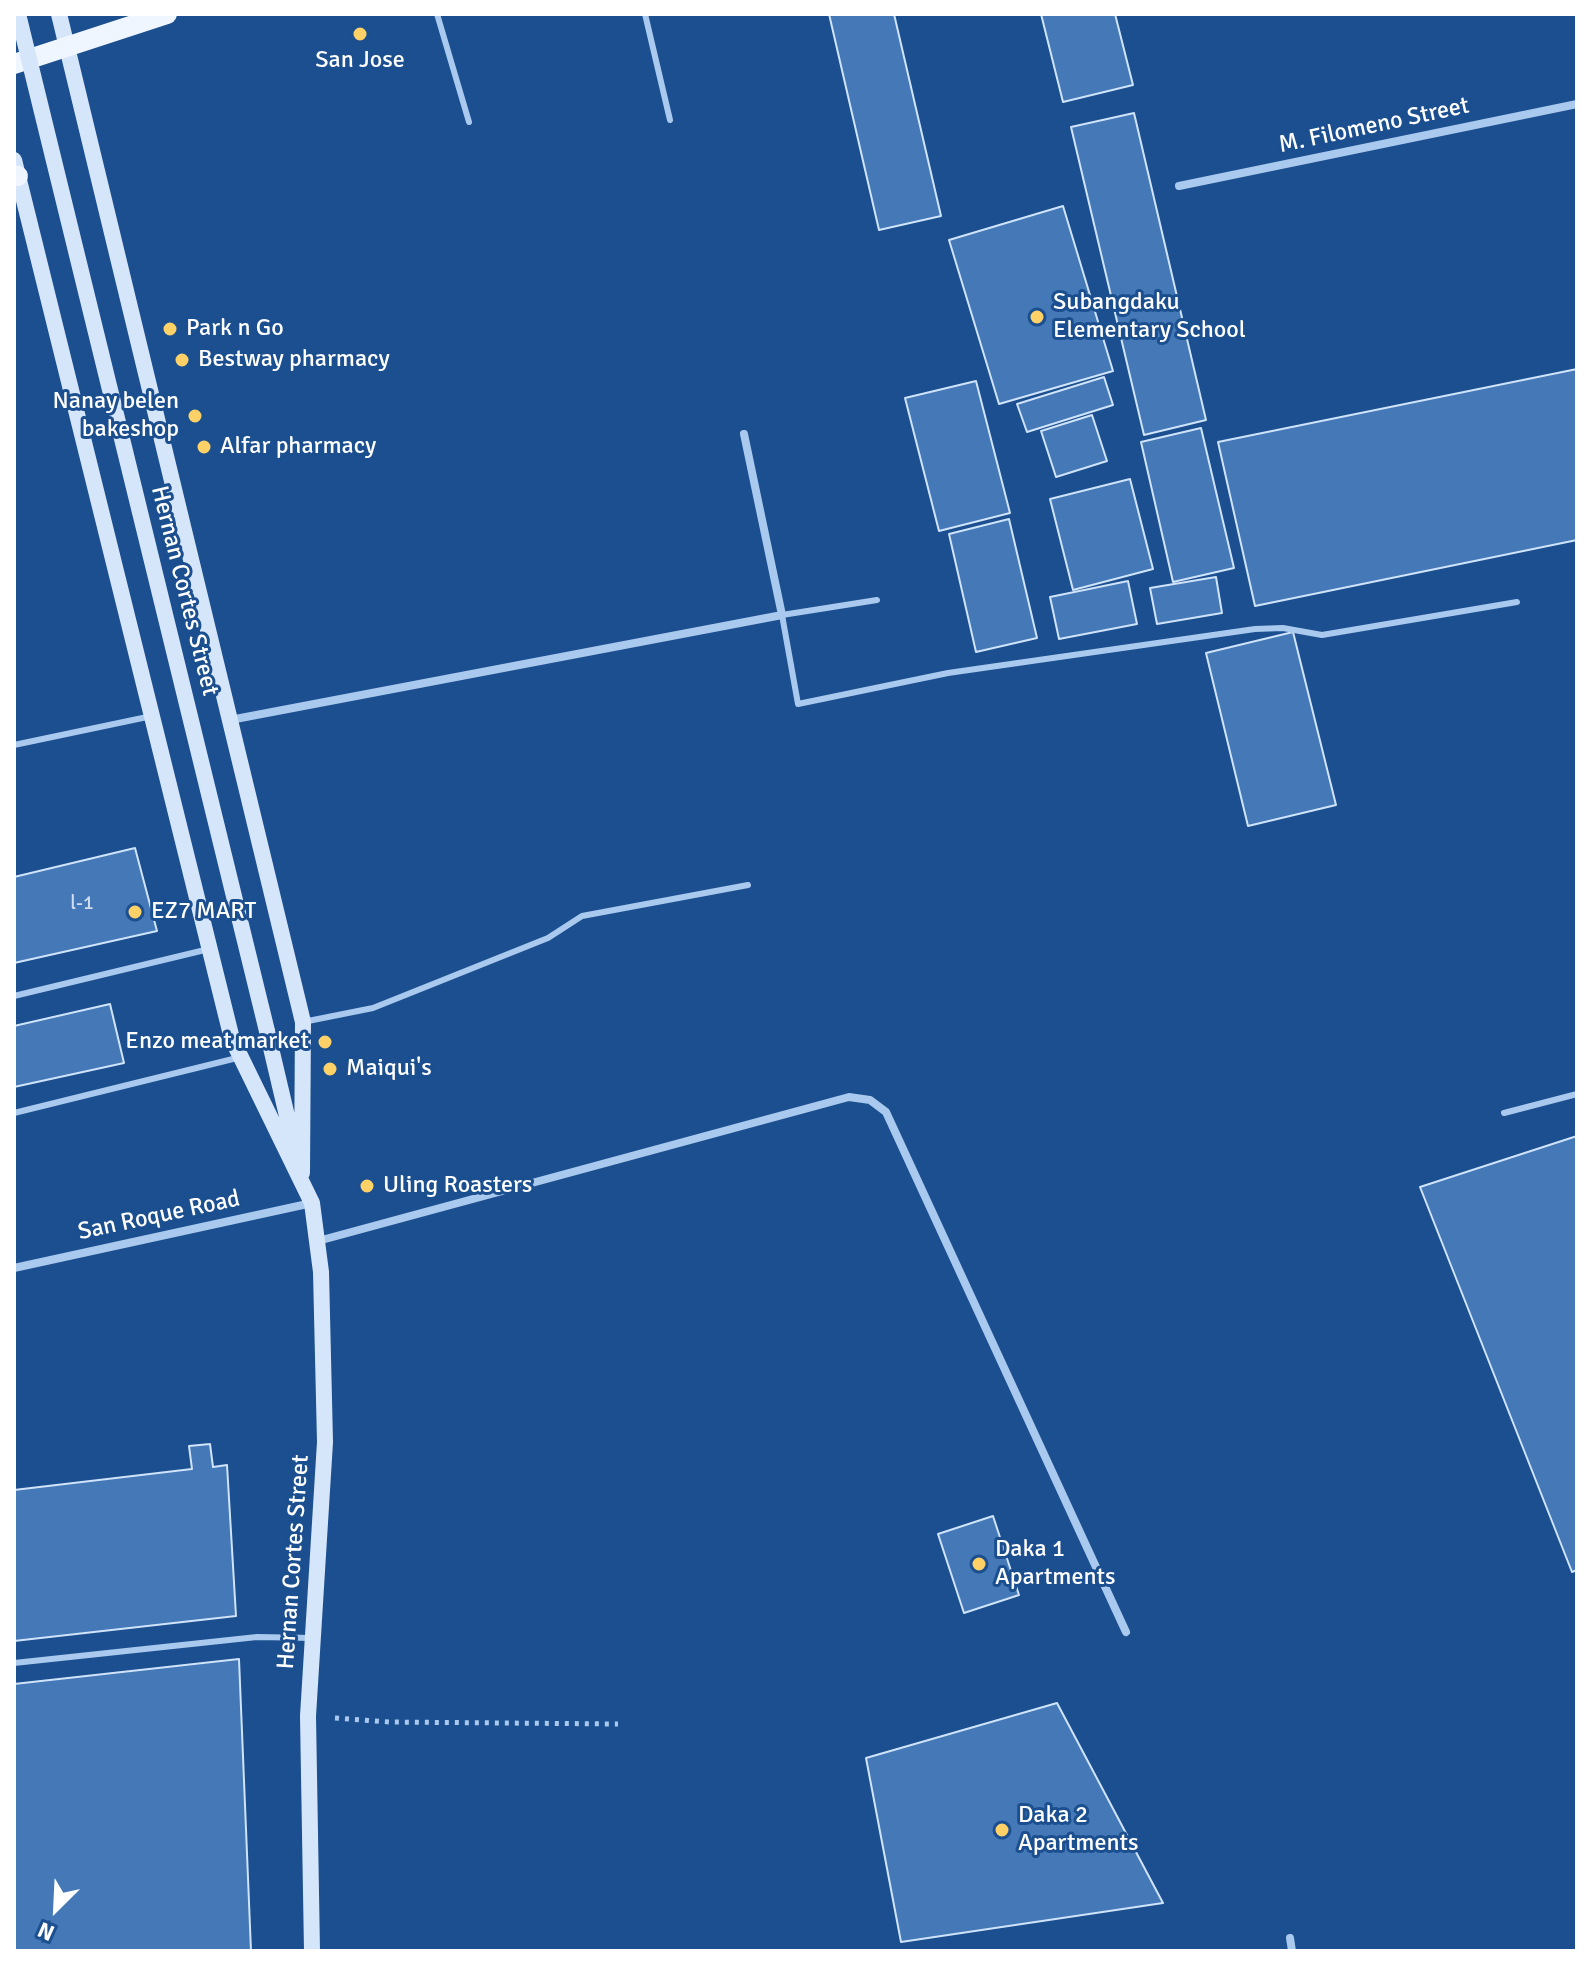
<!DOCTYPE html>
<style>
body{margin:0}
#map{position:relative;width:1591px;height:1965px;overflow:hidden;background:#1b4f8f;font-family:Signika,sans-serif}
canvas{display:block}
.frame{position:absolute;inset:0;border:16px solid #fff;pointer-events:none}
.north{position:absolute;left:16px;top:1869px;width:80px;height:80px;-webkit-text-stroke:6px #1b4f8f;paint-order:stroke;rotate:204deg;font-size:22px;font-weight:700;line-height:32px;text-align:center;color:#fff}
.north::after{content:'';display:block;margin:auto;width:28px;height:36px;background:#fff;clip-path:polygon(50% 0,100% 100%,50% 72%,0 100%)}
</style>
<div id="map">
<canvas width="1591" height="1965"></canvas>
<div class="frame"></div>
<div class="north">N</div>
</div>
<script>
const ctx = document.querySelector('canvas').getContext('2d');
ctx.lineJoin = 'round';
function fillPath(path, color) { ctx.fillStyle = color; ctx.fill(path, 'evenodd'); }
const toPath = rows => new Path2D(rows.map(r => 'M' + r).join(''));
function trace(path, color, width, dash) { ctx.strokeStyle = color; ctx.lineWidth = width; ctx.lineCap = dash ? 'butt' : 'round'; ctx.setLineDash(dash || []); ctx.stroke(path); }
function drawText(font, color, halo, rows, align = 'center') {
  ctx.font = font + ' Signika,sans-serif'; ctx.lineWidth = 6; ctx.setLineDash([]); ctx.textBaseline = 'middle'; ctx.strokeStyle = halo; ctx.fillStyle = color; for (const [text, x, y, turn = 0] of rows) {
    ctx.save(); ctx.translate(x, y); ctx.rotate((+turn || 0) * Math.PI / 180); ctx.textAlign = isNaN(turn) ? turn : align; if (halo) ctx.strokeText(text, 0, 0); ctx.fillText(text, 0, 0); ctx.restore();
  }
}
const building = toPath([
 [829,14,894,14,941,216,879,230,829,14],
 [1041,14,1115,14,1133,85,1063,102,1041,14],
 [1134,113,1206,420,1144,435,1071,127,1134,113],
 [1063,206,1113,371,999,404,949,240,1063,206],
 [1577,369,1577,540,1255,606,1218,442,1577,369],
 [1104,377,1113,405,1027,432,1017,404,1104,377],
 [976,381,1010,513,939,531,905,398,976,381],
 [1092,415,1107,461,1056,477,1041,431,1092,415],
 [1201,428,1234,568,1173,582,1141,442,1201,428],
 [1130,479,1153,569,1073,590,1050,499,1130,479],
 [1009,519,1037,638,976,652,949,534,1009,519],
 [1216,577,1222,613,1157,624,1150,588,1216,577],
 [1128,581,1137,624,1059,639,1050,597,1128,581],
 [1293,632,1336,805,1248,826,1206,653,1293,632],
 [135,848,157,931,14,963,14,877,135,848],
 [110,1004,124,1063,14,1087,14,1026,110,1004],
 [1577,1136,1577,1570,1572,1572,1420,1187,1577,1136],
 [210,1444,213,1467,227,1465,236,1616,14,1641,14,1490,192,1469,189,1446,210,1444],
 [993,1516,1019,1595,964,1613,938,1534,993,1516],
 [239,1659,251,1951,14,1951,14,1684,239,1659],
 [1057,1703,1163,1903,901,1942,866,1758,1057,1703]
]);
const path = toPath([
 [335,1718,390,1722,618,1724]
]);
const lane = toPath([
 [437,14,469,122],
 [645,14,670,120],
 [877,600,782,615,798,704,948,673,1255,629,1283,628,1322,635,1517,602],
 [14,745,152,716],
 [14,996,209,949],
 [303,1022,373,1008,548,938,582,916,748,885],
 [14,1113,237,1058],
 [1504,1113,1577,1094],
 [14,1663,257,1637,313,1638]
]);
const street = toPath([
 [1179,186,1577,104],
 [230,720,782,615,744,434],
 [318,1241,849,1097,870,1100,886,1112,1126,1632],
 [14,1268,312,1203],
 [1290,1938,1292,1951]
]);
const secondary = toPath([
 [59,14,303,1022,302,1173],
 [14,160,232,1039,312,1203,321,1272,325,1442,308,1716,312,1951],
 [267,1031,295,1150]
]);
const primary = toPath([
 [14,64,167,14],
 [14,175,18,176]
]);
const secondaryBridge = toPath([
 [18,14,267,1031]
]);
const markers = [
 [360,34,8,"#ffd166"],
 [1037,317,8,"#ffd166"],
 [170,329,8,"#ffd166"],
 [182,360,8,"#ffd166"],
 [195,416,8,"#ffd166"],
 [204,447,8,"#ffd166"],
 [135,912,8,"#ffd166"],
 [325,1042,8,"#ffd166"],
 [330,1069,8,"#ffd166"],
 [367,1186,8,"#ffd166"],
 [979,1564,8,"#ffd166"],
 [1002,1830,8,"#ffd166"]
];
const numberNames = [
 ["l-1",82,904]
];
const poiNames = [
 ["San Jose",360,61,"center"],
 ["Subangdaku",1053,303],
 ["Elementary School",1053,331],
 ["Park n Go",186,329],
 ["Bestway pharmacy",198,360],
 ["Nanay belen",179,402,"right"],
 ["bakeshop",179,430,"right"],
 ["Alfar pharmacy",220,447],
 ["EZ7 MART",151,912],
 ["Enzo meat market",309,1042,"right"],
 ["Maiqui's",346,1069],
 ["Uling Roasters",383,1186],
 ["Daka 1",995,1550],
 ["Apartments",995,1578],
 ["Daka 2",1018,1816],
 ["Apartments",1018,1844]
];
const streetNames = [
 ["M. Filomeno Street",1374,126,-12],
 ["Hernan Cortes Street",184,591,76],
 ["San Roque Road",159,1216,-12],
 ["Hernan Cortes Street",294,1562,-86]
];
fillPath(building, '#4478b7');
trace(building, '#cfe3fa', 2);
trace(path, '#a9c9ee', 5, [4, 6]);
trace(lane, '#a9c9ee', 6);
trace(street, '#a9c9ee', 8);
trace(secondary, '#d6e6fa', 16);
trace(primary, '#f0f6ff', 20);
trace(secondaryBridge, '#d6e6fa', 16);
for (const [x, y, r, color] of markers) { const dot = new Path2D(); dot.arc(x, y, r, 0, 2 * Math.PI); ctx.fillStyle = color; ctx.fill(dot); trace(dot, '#1b4f8f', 3); }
drawText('20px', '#d0dded', null, numberNames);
drawText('24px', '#fff', '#1b4f8f', poiNames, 'left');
drawText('24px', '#fff', '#1b4f8f', streetNames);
</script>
